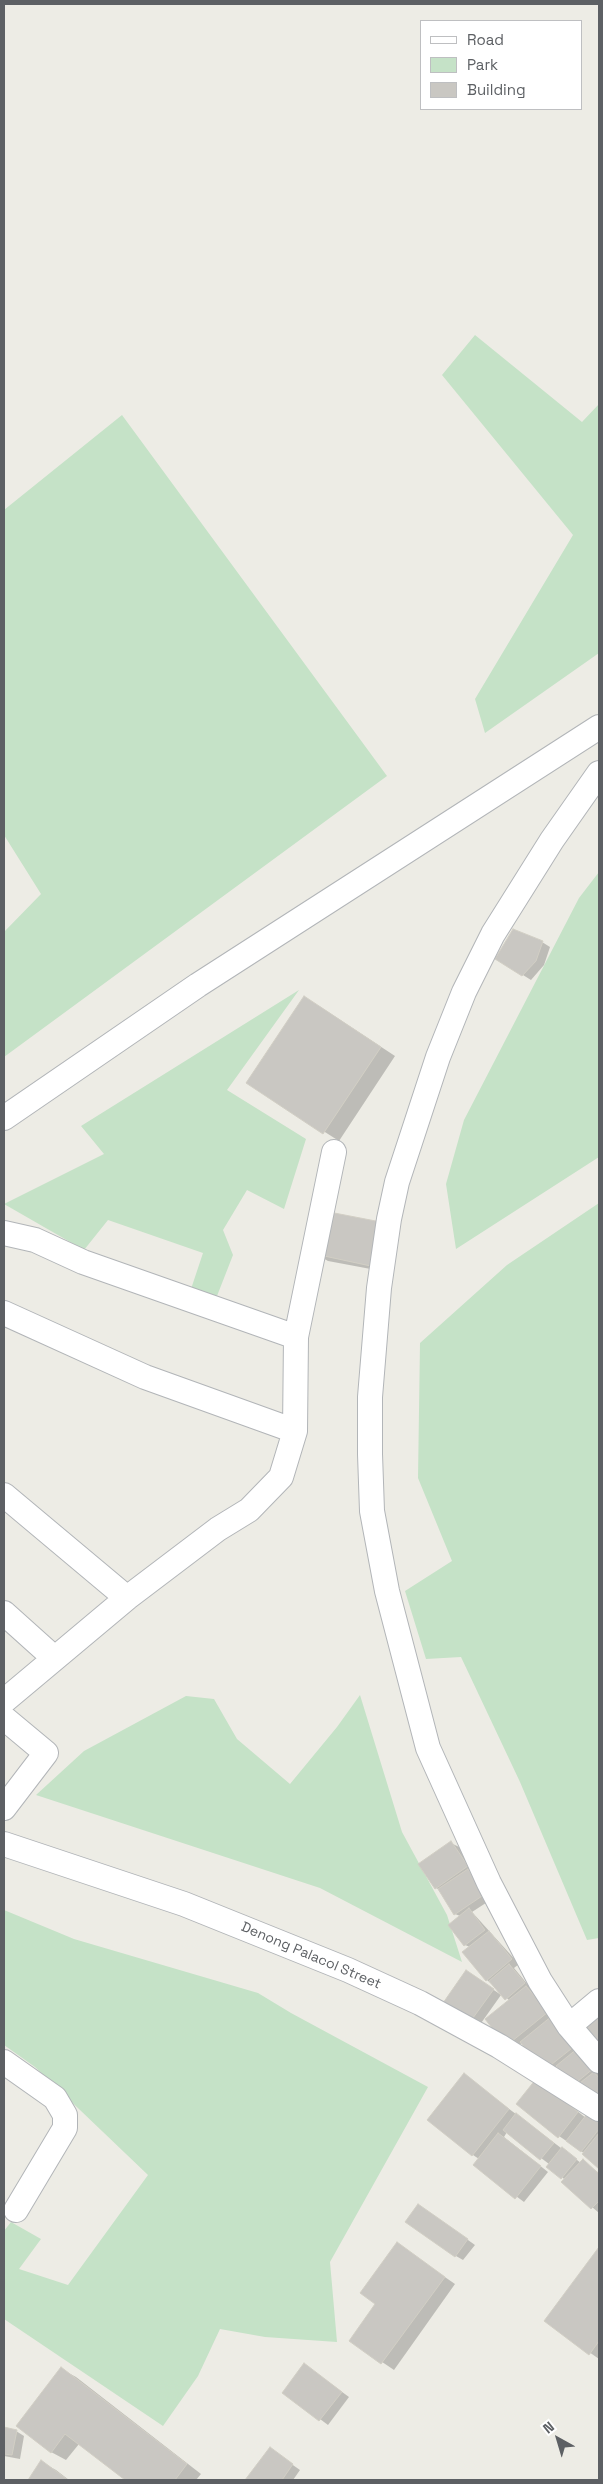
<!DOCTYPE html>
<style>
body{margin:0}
#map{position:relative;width:603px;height:2484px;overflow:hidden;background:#edece5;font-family:"Space Grotesk",sans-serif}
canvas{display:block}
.frame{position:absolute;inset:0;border:5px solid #5d6064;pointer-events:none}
.legend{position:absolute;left:420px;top:20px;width:162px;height:90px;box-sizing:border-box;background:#fff;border:1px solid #bebfc1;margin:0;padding:6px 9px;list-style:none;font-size:15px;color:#5d6064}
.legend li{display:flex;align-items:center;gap:10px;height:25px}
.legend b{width:25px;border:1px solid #bebfc1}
.north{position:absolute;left:533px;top:2414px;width:50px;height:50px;-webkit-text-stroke:4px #fff;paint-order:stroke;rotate:321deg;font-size:14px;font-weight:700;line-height:20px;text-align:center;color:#5d6064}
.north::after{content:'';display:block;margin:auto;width:18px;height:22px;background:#5d6064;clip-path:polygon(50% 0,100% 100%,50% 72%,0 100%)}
</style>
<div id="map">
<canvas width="603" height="2484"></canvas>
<div class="frame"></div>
<ul class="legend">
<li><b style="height:6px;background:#fff"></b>Road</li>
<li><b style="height:14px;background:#c5e2c7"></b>Park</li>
<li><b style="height:14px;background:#c9c7c2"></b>Building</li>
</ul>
<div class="north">N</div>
</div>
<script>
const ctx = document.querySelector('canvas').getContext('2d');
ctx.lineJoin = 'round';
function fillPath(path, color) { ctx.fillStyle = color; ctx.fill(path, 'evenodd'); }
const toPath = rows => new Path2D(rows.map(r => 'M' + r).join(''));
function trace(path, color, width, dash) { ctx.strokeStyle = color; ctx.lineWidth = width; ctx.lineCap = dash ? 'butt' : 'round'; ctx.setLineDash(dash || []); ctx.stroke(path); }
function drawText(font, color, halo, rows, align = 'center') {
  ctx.font = font + ' "Space Grotesk",sans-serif'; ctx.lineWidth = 5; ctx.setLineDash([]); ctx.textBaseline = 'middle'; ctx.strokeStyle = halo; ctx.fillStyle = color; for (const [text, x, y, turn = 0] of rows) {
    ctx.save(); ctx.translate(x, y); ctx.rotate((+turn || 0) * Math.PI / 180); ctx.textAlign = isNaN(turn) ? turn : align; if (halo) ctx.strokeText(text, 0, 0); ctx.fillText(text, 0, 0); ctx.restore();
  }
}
const green = toPath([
 [475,335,582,422,599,404,599,653,485,733,475,699,573,535,442,375],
 [122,415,387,776,4,1057,4,932,41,894,4,835,4,510],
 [599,872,599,1157,456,1249,446,1184,464,1120,579,898],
 [299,990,227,1090,306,1139,284,1209,247,1190,223,1230,233,1255,217,1296,191,1289,203,1253,108,1220,84,1250,4,1204,104,1154,81,1126],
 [599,1203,599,1938,587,1940,520,1782,461,1657,426,1659,405,1591,452,1561,418,1478,420,1343,507,1265],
 [360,1695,402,1832,447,1915,462,1962,320,1888,36,1795,84,1751,186,1696,214,1699,237,1739,290,1784,337,1727],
 [4,1910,74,1939,258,1993,291,2013,428,2087,330,2262,337,2342,265,2337,220,2329,198,2376,163,2426,4,2319,4,2231,11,2222,41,2239,19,2269,68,2285,148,2175,35,2067,4,2045]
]);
const shadow = toPath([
 [542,942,550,947,544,965,531,980,497,959],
 [319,1006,395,1056,339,1141,248,1083],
 [325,1212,392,1273,328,1261,316,1254],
 [451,1843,459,1847,492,1899,472,1912,519,1964,514,1968,599,2071,599,2097,560,2068,556,2071,522,2043,515,2049,507,2045,510,2001,487,1980,470,1947,465,1945,460,1916,455,1914,440,1890,436,1888],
 [474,1976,501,1995,479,2026,471,2021],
 [464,2075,581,2163,583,2161,599,2173,599,2213,563,2182,565,2180,549,2164,507,2132,504,2137,548,2172,524,2202,474,2165,479,2159,473,2155],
 [544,2085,586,2118,599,2118,599,2167,584,2153,559,2136],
 [426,2210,475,2245,463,2260,456,2256],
 [397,2244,455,2284,394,2370,351,2341,377,2304],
 [599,2249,599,2359,545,2321],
 [61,2369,76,2377,201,2474,196,2480,127,2480,79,2444,66,2460,51,2452],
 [312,2370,349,2397,328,2425,284,2392],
 [4,2429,16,2431,24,2436,20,2459,4,2456],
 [270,2449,300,2470,293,2480,247,2480],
 [41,2462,56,2470,69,2480,29,2480]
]);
const building = toPath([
 [513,929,543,941,536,961,522,976,495,959,513,929],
 [304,996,381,1047,323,1134,246,1083,304,996],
 [324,1211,386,1223,380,1268,315,1254,324,1211],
 [451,1841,468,1866,435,1889,418,1864,451,1841],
 [468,1869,485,1894,454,1915,438,1889,468,1869],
 [469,1908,485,1930,464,1946,448,1925,469,1908],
 [489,1931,512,1959,486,1981,462,1952,489,1931],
 [509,1964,525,1983,505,2000,489,1981,509,1964],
 [466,1970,494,1989,470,2022,443,2003,466,1970],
 [526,1986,548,2012,506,2046,485,2019,526,1986],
 [599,2007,599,2050,578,2025,599,2007],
 [552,2016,576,2045,547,2068,536,2062,520,2042,552,2016],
 [578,2048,594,2068,572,2086,556,2066,578,2048],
 [594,2072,599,2078,599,2099,576,2086,594,2072],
 [464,2073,509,2109,472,2156,427,2120,464,2073],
 [536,2079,578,2112,558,2138,516,2104,536,2079],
 [590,2110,599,2118,599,2129,581,2152,566,2141,590,2110],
 [516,2113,554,2143,540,2160,503,2130,516,2113],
 [498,2133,541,2166,515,2199,473,2165,498,2133],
 [599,2133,599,2169,582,2154,599,2133],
 [562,2147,577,2159,561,2179,546,2167,562,2147],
 [583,2159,599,2174,599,2201,591,2209,561,2182,583,2159],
 [418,2204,468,2239,455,2257,405,2222,418,2204],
 [397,2242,445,2277,381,2364,349,2341,375,2304,360,2293,397,2242],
 [599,2247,599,2341,589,2355,544,2321,599,2247],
 [304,2363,342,2392,319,2421,282,2393,304,2363],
 [61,2367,187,2464,175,2480,125,2480,65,2434,51,2453,16,2426,61,2367],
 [4,2427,17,2430,12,2455,4,2454,4,2427],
 [270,2447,293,2464,282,2480,245,2480,270,2447],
 [41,2460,68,2480,28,2480,41,2460]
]);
const minor = toPath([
 [599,773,552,840,493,934,464,992,438,1057,397,1182,389,1219,379,1288,370,1397,370,1454,372,1511,387,1591,428,1748,489,1883,540,1981,569,2026,599,2061],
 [4,1118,198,985,599,727],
 [4,1233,35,1240,83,1262,296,1337],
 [4,1313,145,1377,295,1431],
 [4,1495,127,1598],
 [4,1613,53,1657],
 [4,1701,127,1598,218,1529,249,1510,281,1477,295,1431,296,1337,334,1152],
 [4,1718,46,1753,4,1808],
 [4,1844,184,1904,348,1970,420,2003,499,2046,599,2109],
 [569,2026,599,2001],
 [4,2062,55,2098,65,2115,65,2128,16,2210]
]);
const streetNames = [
 ["Denong Palacol Street",311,1956,23]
];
fillPath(green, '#c5e2c7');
fillPath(shadow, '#0003');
fillPath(building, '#c9c7c2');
trace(building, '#d1cec4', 1);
trace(minor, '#b2b5b8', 26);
trace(minor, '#fff', 24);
drawText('14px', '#5d6064', '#fff', streetNames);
</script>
